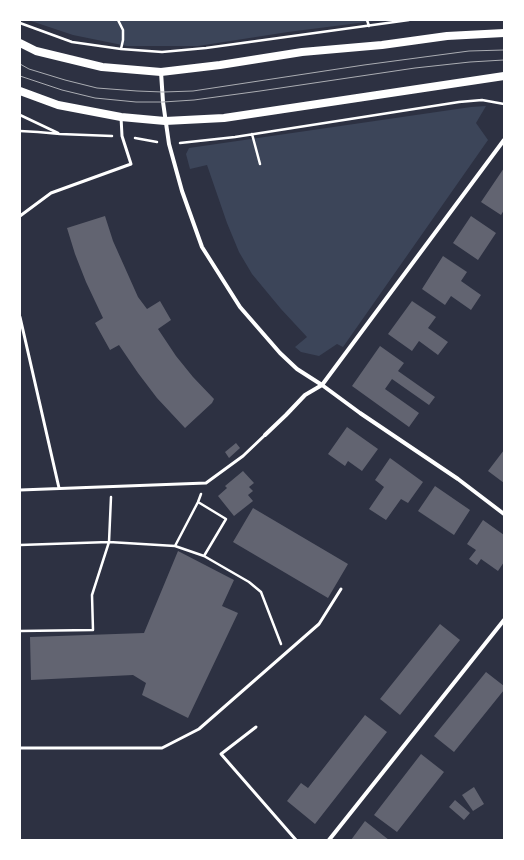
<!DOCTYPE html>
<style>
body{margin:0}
#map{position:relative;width:524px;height:860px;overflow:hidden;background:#2d3142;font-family:"Space Grotesk",sans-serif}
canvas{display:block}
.frame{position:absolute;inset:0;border:21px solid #fff;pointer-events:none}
</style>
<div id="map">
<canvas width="524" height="860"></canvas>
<div class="frame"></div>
</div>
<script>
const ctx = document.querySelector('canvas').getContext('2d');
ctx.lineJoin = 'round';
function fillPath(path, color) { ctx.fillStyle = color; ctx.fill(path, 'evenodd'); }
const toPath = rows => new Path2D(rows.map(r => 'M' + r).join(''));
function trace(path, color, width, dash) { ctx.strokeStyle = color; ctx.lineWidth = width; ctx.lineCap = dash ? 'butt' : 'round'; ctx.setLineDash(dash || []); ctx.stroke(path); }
const green = toPath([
 [28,20,382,20,288,32,198,46,127,46,73,35],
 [486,106,476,123,488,140,343,347,337,344,319,356,301,352,295,347,307,337,281,309,252,274,239,252,227,223,207,165,190,169,186,154,189,148,471,107]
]);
const building = toPath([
 [504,168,504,210,501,215,481,202],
 [105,216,113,241,138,297,147,309,160,301,171,320,158,329,176,356,193,377,214,399,212,403,185,428,157,398,138,373,119,345,110,350,95,323,103,318,86,282,75,254,67,228],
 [471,216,496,233,478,260,453,243],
 [443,256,467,272,461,281,481,295,471,310,451,296,445,305,422,289],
 [412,301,436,317,428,328,448,342,438,355,419,341,412,351,388,334],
 [380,346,404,363,398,371,435,397,429,405,392,379,385,389,419,413,409,427,352,386],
 [347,427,378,449,362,471,348,461,345,466,328,454],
 [236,443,240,448,229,458,225,452],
 [504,450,504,483,488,471],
 [390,458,423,482,408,503,401,499,386,520,369,509,384,487,375,480],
 [243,471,254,483,249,487,253,491,248,495,253,501,234,516,218,496,227,488,225,486],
 [435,486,470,510,454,535,418,511],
 [253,508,348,564,328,598,233,542],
 [483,520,504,535,504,562,498,571,481,559,477,565,469,559,476,550,467,544],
 [178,551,234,580,222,606,238,613,188,718,142,695,146,683,133,675,31,680,30,637,144,633],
 [440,624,460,640,400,715,380,699],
 [486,672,504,686,504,690,454,752,434,736],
 [365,715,387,732,315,824,287,801,301,783,308,788],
 [421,754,444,772,397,832,374,815],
 [474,787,484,804,473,811,462,795],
 [455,800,470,813,464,820,449,807],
 [365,821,389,840,351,840]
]);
const path = toPath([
 [118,20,123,30,123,40,121,49],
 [367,20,369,26],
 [20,23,72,42,121,49,162,52,206,48,409,20],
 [20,115,58,133],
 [20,131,38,132,60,134,112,136],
 [252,134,260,164],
 [135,138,157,142],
 [180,143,235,137,459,102,482,100,504,104],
 [201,494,198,502,175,546,204,556,249,582,261,592,281,644],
 [111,497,109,542,175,546],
 [198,502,226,519,204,556],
 [20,545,109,542,92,595,93,630,20,631]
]);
const service = toPath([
 [20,216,51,193,131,164,122,136,121,117],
 [20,317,59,488],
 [20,490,206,483,243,456,265,435],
 [256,727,221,754,296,840],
 [20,748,162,748,199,729,319,624,341,589]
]);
const minor = toPath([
 [161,72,163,102,169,144,182,191,202,247,240,307,280,353,297,369,322,385,360,413,458,479,504,514],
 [265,435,286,415,305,395,322,385,504,140],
 [329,840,504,620]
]);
const secondary = toPath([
 [20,43,36,51,102,67,161,72,220,65,302,52,382,45,447,36,504,33],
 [20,91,58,105,121,117,165,121,224,118,504,76]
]);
const tram = toPath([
 [20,64,29,69,65,80,97,88,137,91,163,92,193,91,364,65,469,51,504,50],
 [20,76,62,90,95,98,136,102,163,102,194,100,260,91,415,68,470,62,504,60]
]);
fillPath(green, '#3c4559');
fillPath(building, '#626471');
trace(path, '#fff', 2.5);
trace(service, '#fff', 3);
trace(minor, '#fff', 4);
trace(secondary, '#fff', 8);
trace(tram, '#abadb3', 1);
</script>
